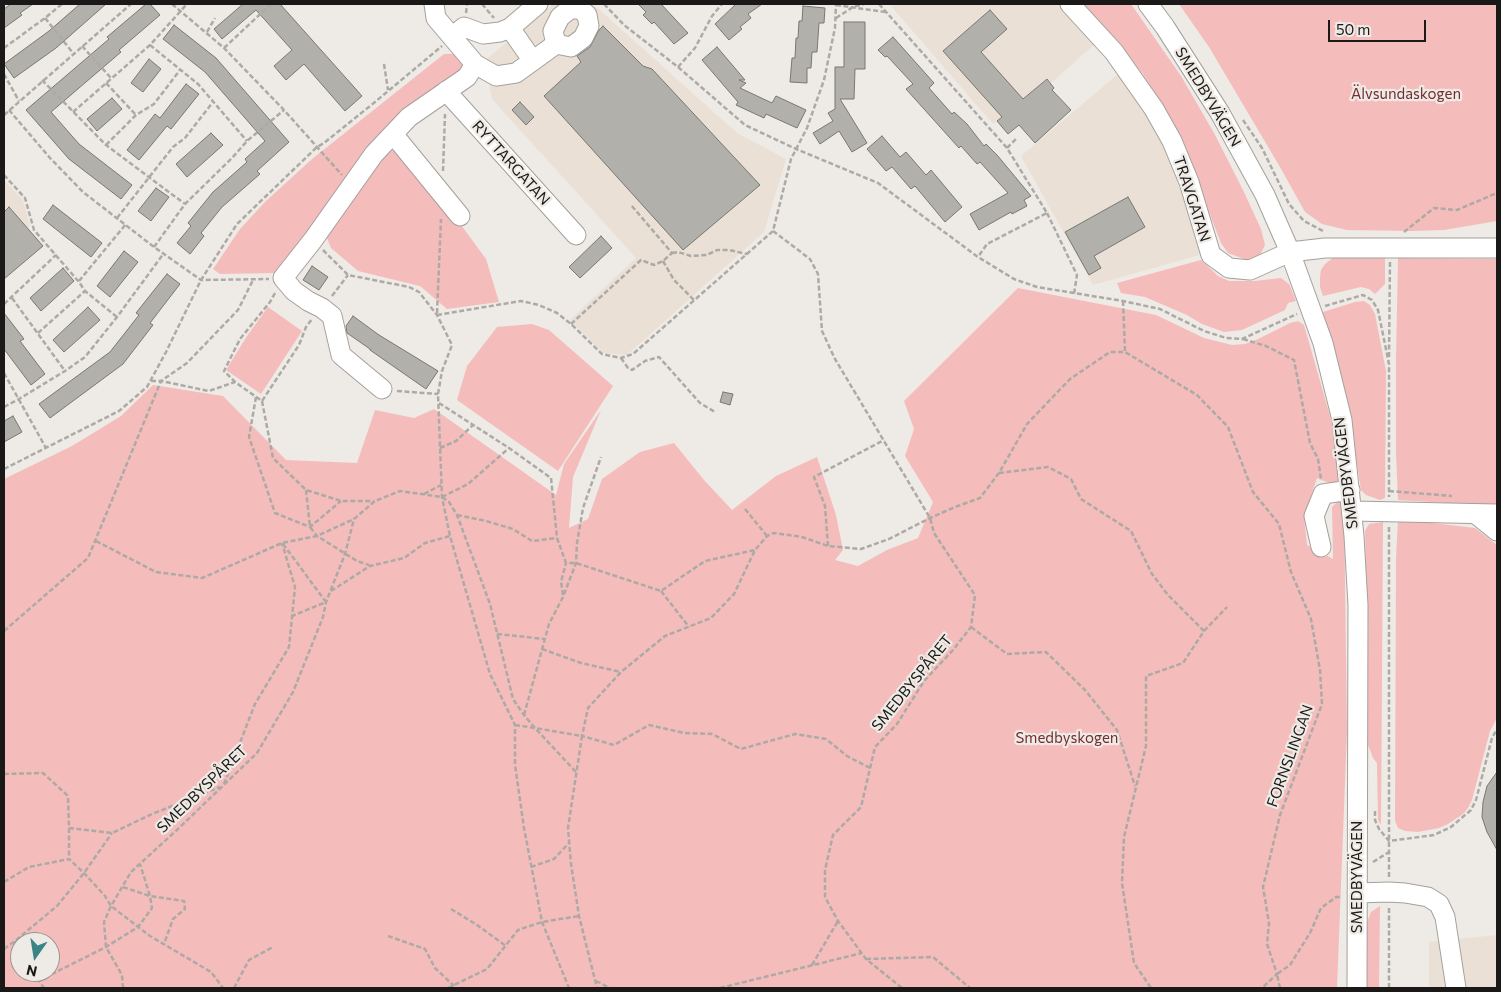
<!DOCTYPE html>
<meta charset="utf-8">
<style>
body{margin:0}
#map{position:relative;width:1501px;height:992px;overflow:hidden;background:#eeeae5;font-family:Commissioner,sans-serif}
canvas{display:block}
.frame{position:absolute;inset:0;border:5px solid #1b1917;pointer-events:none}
.north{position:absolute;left:10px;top:932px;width:50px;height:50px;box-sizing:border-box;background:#eeeae5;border:1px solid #9a9693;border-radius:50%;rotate:193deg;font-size:14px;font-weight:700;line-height:20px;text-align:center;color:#1b1917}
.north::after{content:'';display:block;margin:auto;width:18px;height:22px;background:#3b8486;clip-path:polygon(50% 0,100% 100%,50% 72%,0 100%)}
.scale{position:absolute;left:1328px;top:20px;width:98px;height:22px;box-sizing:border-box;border:2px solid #1b1917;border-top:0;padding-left:6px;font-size:15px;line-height:18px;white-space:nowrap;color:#1b1917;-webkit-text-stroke:4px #eeeae5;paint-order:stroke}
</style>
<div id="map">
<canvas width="1501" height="992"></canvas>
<div class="frame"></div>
<div class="north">N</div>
<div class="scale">50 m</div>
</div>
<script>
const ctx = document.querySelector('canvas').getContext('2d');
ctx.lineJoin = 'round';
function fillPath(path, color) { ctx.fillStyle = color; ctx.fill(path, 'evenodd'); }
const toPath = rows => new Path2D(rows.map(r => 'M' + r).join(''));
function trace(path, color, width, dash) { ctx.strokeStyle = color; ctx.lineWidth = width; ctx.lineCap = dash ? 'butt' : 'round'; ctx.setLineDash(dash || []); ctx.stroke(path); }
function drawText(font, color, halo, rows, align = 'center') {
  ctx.font = font + ' Commissioner,sans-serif'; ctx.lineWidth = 4.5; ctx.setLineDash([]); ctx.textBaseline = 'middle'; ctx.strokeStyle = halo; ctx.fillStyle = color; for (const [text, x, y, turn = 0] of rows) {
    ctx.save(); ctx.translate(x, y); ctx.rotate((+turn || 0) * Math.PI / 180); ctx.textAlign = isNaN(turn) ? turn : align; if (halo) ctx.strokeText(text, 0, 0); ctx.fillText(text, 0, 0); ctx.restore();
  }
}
const built = toPath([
 [554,4,593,4,737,133,786,159,764,232,627,355,603,353,570,320,636,258,492,99,485,60],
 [894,4,1060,4,1095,44,1051,83,1047,78,993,124,891,6],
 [1118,74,1152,119,1181,185,1203,254,1093,285,1021,156],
 [4,180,23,200,30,226,19,239,4,252],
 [1497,935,1497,988,1429,988,1429,942]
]);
const green = toPath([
 [1084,4,1131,4,1181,76,1214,133,1243,190,1261,229,1265,245,1260,255,1247,260,1228,253,1221,243,1178,132,1143,74],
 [1179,4,1497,4,1497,221,1444,230,1412,231,1347,230,1322,224,1305,212,1280,167,1209,47],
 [444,54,454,54,464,64,459,76,408,114,289,264,275,273,220,274,213,269,240,229,265,202,312,159],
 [400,150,453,214,486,259,499,302,447,309,420,286,358,271,331,248,325,233,388,151],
 [1385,256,1385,284,1375,294,1369,289,1361,287,1323,296,1320,287,1320,277,1321,270,1325,264,1334,257],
 [1398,258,1497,259,1497,506,1398,500,1396,454,1396,358],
 [1201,260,1218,276,1229,281,1255,281,1281,278,1289,284,1296,301,1288,303,1285,310,1242,330,1224,332,1202,324,1187,315,1145,297,1121,293,1117,283],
 [1018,288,1156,315,1204,338,1232,345,1245,344,1258,339,1290,323,1298,321,1304,325,1334,430,1342,482,1336,486,1317,478,1304,517,1307,545,1333,559,1332,507,1338,501,1344,503,1347,731,1337,988,4,988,4,479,72,446,121,416,153,385,223,396,286,460,357,463,375,410,414,418,434,409,556,495,564,464,601,410,573,477,569,528,588,519,602,479,640,452,674,443,704,480,732,510,776,476,817,457,836,515,843,550,835,560,858,566,887,550,918,538,933,502,905,456,914,429,904,401],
 [20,942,50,942,50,972,20,972],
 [1364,301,1370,305,1375,314,1386,371,1385,498,1380,500,1366,495,1361,490,1350,420,1323,312,1355,302],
 [268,307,302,331,261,394,226,370,247,336],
 [532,324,549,330,613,386,558,471,457,400,467,366,497,327],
 [1398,519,1475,528,1497,545,1497,718,1490,731,1472,800,1468,808,1463,814,1448,824,1439,828,1418,832,1405,831,1398,828,1395,821,1396,559],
 [1383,522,1381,825,1378,820,1377,763,1373,758,1368,745,1368,647,1365,531,1369,524],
 [1380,906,1379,988,1365,988,1366,925,1371,912]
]);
const building = toPath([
 [11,4,33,4,20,13,22,15,4,28,4,9,11,4],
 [80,4,106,4,56,48,14,78,4,64,49,31,80,4],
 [146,4,150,4,160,15,119,50,121,52,51,112,79,144,132,185,121,199,69,159,26,110,109,39,107,37,146,4],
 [243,4,280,4,362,96,345,111,304,64,286,80,274,66,292,50,256,10,222,39,214,29,243,4],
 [638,4,661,4,688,33,674,44,654,22,652,24,643,15,646,12,638,4],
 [736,4,762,4,748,14,751,18,740,27,742,29,729,40,715,24,736,4],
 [803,6,825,8,824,23,819,23,817,52,812,52,811,68,807,68,807,83,790,82,792,58,795,58,796,38,798,38,799,21,802,21,803,6],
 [990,10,1007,29,981,52,1023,99,1047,79,1054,88,1052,90,1071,110,1035,143,1019,125,1008,134,997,121,1002,117,943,51,990,10],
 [844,22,865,22,865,69,855,69,854,99,840,99,867,143,852,152,839,131,820,144,813,133,833,121,828,113,835,109,835,67,844,67,844,22],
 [174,25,216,58,289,142,257,171,260,174,222,207,201,233,204,236,190,254,177,243,191,226,188,223,213,192,247,162,245,159,265,141,205,72,163,39,174,25],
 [603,26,643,66,652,69,760,185,683,250,544,96,581,62,577,56,590,47,599,30,603,26],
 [893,37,934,83,929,88,952,114,954,112,967,124,984,146,986,144,997,155,1031,196,1024,200,1027,206,1012,214,1011,212,979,230,970,214,1008,193,980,162,977,164,961,146,959,148,906,89,913,84,887,56,885,57,878,50,893,37],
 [717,47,745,80,739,80,746,83,740,88,772,103,776,96,806,110,797,128,766,114,764,118,736,105,738,102,702,60,717,47],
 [149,59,161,69,143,92,131,83,149,59],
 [186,84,199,94,171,129,167,126,139,160,127,150,155,114,160,118,186,84],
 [112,98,122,109,97,131,87,119,112,98],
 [520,102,534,117,526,125,512,110,520,102],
 [211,133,223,145,187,177,176,164,211,133],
 [882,136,900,157,906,152,926,175,931,170,962,207,945,222,915,186,911,189,892,167,886,171,867,149,882,136],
 [156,188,169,197,151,221,138,211,156,188],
 [1128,197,1145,227,1094,256,1101,268,1089,275,1065,232,1128,197],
 [53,205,102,243,91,257,43,219,53,205],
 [9,207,43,246,4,279,4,212,9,207],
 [601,236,612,248,580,278,569,267,601,236],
 [124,251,138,262,110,297,97,286,124,251],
 [312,266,328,277,319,290,303,280,312,266],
 [63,268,74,281,41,311,30,298,63,268],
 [167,274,180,284,150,323,153,325,123,364,50,418,39,404,110,352,139,315,136,313,167,274],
 [88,307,100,320,64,352,53,340,88,307],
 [4,313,24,339,20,341,45,374,31,385,4,349,4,313],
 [353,316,379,335,438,371,426,389,370,350,370,349,347,333,346,326,353,316],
 [723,392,733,394,730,405,720,402,723,392],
 [13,416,22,432,4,442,4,421,13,416],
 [1497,772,1497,850,1487,832,1482,817,1483,802,1487,786,1497,772]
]);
const path = toPath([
 [172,4,224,48,284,110,342,175],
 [482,4,494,18],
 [604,4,624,25,678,67,745,125,796,149,878,183,978,257,1014,279,1037,287,1123,301,1160,309,1204,331,1226,338,1242,339,1297,314],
 [879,4,1007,148,1047,213,987,244,978,257],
 [836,5,885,12],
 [466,13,467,4],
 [45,18,73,53],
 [836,18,853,7,864,4],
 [207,32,215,18],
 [150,45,198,84,247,141],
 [82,46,111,78],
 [4,48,45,18,62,4],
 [224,48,271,4],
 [384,64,388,90],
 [678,67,695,48,712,16,722,4],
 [4,74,19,101],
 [42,80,106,145,185,204],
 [106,83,136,115],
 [9,110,50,158,83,192,154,247,201,280,269,279],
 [73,112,150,45,187,4],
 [4,115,131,4],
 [1243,120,1262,148,1289,204,1304,221,1325,232],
 [106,145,136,115,154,104,180,70],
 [1007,148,1017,138],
 [443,171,445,114],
 [4,175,25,198,34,230,79,282,85,291,117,317],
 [1047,213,1077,275,1074,294],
 [117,218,173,147,185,138,213,102],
 [773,231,810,259,818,274,822,331,835,359,930,518,934,533,975,595,971,627,953,650,924,681,897,724,875,747,861,807,833,835,825,870,825,897,838,921,866,959,902,988],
 [1404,232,1434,208,1457,210,1497,193],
 [154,247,185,204,232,158,247,141,284,110],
 [323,250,348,275,409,287,419,292,437,315,452,345,442,371,438,394,442,497,450,536,490,674,515,725,515,765,524,828,542,922,569,988],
 [672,253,678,252,691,256,707,255,717,250,729,250,747,254],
 [663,261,674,280,694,300],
 [79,281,126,224],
 [275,293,270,302,240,339,224,371,235,382,262,401,299,345,306,327,312,319],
 [332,296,348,275],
 [12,298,65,371],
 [1123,301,1125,351],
 [4,304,56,255],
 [1325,306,1363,295,1372,300,1378,310,1389,364,1389,497],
 [437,313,441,219],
 [437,315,521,301,539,305,557,313,571,324,602,354,621,358,633,354,773,231,791,159,807,128,824,80,835,28,836,4],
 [571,324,641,260,654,265,663,261,672,253,631,205],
 [38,333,85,291],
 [1243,339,1266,346,1294,360,1310,443,1318,459,1321,479],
 [1389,357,1390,262],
 [621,358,628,368,632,370,645,361,659,357,700,403,715,412],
 [4,373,46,448],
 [151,381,161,381,209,391,235,382],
 [397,391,438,394],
 [256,397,249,437,275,513,310,527,341,501],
 [262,401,273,458,306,490,341,501,374,501],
 [439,403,509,448,551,478,557,538,566,563,576,563,661,591,705,561,755,550],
 [4,407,19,399,65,371,85,357,117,317,164,253],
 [440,448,456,441,473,425],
 [4,469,119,411,147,387,166,352,201,280,237,224,317,147,324,143,375,102,442,46],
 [999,473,1048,467,1071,479,1081,499,1131,531,1152,574,1168,595,1204,631,1183,663,1146,676,1146,746,1124,837,1122,883,1134,963,1151,988],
 [306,490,310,527,317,536,357,561,369,565],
 [1389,491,1452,496],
 [424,494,441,485],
 [442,497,468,484,509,448],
 [745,509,767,536],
 [457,515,486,521,513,529,532,541,557,538],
 [96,541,156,572,202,578,282,543,317,536,354,519],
 [283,544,326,602,292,616],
 [828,546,825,506,814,477,884,440],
 [331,591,370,566,404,558,425,543,450,536],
 [661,591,689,627],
 [563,595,561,582,566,563],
 [971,627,1007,654,1046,652,1085,690,1117,730,1135,786],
 [4,631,88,558,161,381,187,363,238,310,253,280],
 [1204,631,1227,607],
 [497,634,545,639],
 [542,649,581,663,621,672],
 [524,715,549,624,563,597,576,563,577,543,583,508,601,457],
 [515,725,535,728,576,772],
 [870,768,847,756,826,739,795,734,741,749,712,734,684,733,649,725,614,745,582,736,588,708,621,672,665,636,711,618,734,594,755,550,767,536,774,533,802,537,828,546,861,549,889,539,930,518,955,507,980,498,999,473,1027,424,1070,379,1110,352,1125,352,1197,395,1228,427,1253,492,1279,524,1291,572,1311,619,1320,670,1322,704,1280,815,1263,887,1269,923,1267,944,1277,974,1262,988],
 [4,774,43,773,68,796,69,828,112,833,152,814,220,787],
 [224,784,255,704,289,647,295,587,282,543],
 [1375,811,1375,820,1379,829,1389,841,1434,835,1451,827,1471,810,1476,800,1492,738,1497,729],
 [69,828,69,859],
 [1373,862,1389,852],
 [531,867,554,859,569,843],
 [1389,877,1389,527],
 [4,882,29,867,69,859,84,873,105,896,111,906,150,936,211,972,223,988],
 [123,887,150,896,184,901,185,909,173,919,164,944],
 [451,909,477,925,506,946],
 [388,936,425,949,435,968,454,986],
 [15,941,20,950],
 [4,949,15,941,57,906,84,873,112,833],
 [866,959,933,957,970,988],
 [812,965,838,921],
 [33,972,44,988],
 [38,981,106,947,138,927,152,908,150,896,140,864],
 [596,981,610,988],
 [123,988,122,975,106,947,104,922,111,906,131,872,179,828,257,753,293,692,323,617,326,602,345,554,354,519,375,501,400,491,442,497,449,502,457,515,490,604,513,699,524,715,535,728,582,736,568,828,571,864,579,916,597,988],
 [234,988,249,960,273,947],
 [448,988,487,969,518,930,542,922,579,916],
 [720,988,862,953],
 [1280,988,1277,974,1290,965,1310,933,1321,908,1336,897,1342,897],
 [1389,988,1389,907]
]);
const minor = toPath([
 [1070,4,1114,52,1154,109,1172,141,1189,182,1211,255,1229,268,1250,270,1290,252,1325,248,1497,248],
 [1148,4,1165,27,1220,113,1265,195,1290,252,1323,343,1342,420,1354,536,1358,605,1357,988],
 [510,28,533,61],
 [452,37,464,27,483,34,500,32,510,28,538,4],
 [475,64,496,76,516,73,556,44,571,47,583,38,589,26,587,15,580,9,570,9,560,17,553,31,556,44],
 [446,91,576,235],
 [393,134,460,216],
 [382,389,341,355,332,316,322,308,308,301,294,291,283,278,313,240,374,154,409,117,467,77,475,64,436,18,434,4],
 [1352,511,1497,514],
 [1476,514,1497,531],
 [1321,547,1314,516,1323,494,1350,490],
 [1357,893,1389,892,1405,893,1428,897,1439,904,1445,917,1456,988]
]);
const parkNames = [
 ["Älvsundaskogen",1406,94],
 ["Smedbyskogen",1067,738]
];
const streetNames = [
 ["SMEDBYVÄGEN",1208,97,59],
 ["RYTTARGATAN",511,163,48],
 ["TRAVGATAN",1192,199,72],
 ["SMEDBYVÄGEN",1346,473,-97],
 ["SMEDBYSPÅRET",912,683,-51],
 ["FORNSLINGAN",1290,756,-70],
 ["SMEDBYSPÅRET",202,789,-44],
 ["SMEDBYVÄGEN",1357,877,-90]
];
fillPath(built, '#eae0d5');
fillPath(green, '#f5bcbc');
fillPath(building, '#b1b0aa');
trace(building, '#787772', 1);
trace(minor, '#a4a09b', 21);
trace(path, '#adaaa6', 2.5, [5, 2.5]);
trace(minor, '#fff', 19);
drawText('15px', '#742c30', '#eeeae5', parkNames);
drawText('15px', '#1b1917', '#eeeae5', streetNames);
</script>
